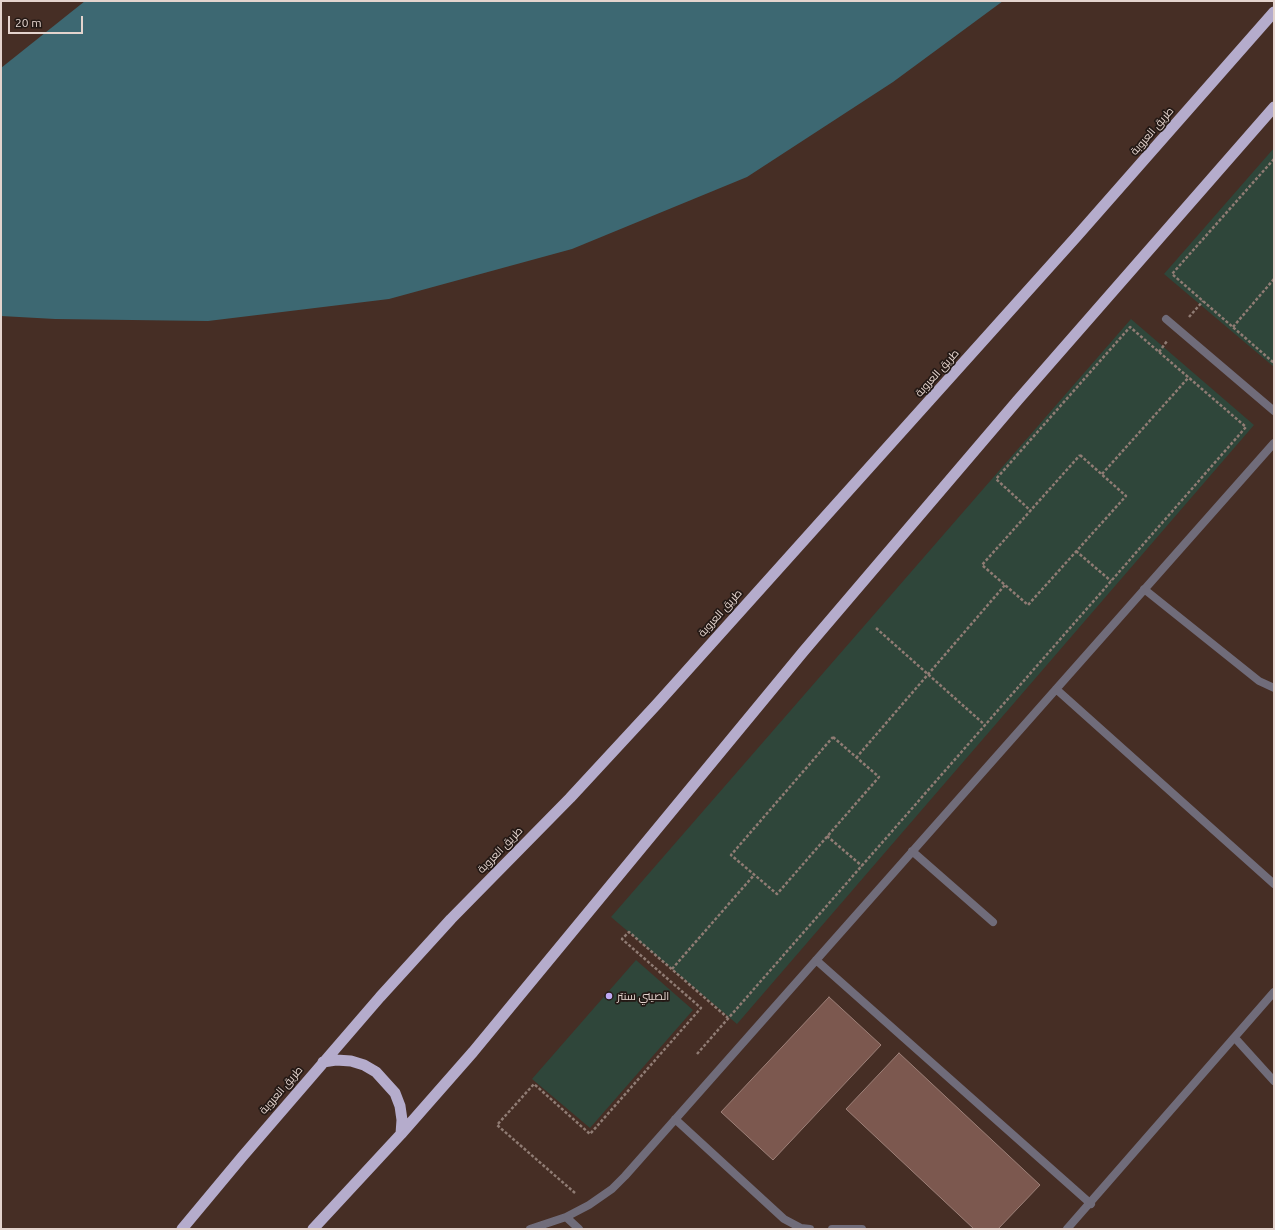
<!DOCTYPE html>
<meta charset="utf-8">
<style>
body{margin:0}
#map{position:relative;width:1275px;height:1230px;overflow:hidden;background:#462e25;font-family:Ubuntu,sans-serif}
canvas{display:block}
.frame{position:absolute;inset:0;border:2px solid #e4d4ce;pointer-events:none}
.scale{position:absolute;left:8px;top:16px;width:75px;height:18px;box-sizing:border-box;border:2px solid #e4d4ce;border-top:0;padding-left:5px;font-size:12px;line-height:14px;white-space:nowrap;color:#e4d4ce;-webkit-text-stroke:3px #241915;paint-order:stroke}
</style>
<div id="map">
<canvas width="1275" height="1230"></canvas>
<div class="frame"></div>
<div class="scale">20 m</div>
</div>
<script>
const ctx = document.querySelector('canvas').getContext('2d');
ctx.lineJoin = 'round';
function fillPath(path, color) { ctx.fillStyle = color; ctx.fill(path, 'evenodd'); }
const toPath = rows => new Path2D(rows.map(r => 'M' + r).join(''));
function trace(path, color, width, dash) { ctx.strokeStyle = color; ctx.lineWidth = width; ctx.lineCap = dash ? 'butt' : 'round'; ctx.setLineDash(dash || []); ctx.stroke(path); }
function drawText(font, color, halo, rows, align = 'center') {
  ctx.font = font + ' Ubuntu,Cairo,sans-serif'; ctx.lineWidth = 3.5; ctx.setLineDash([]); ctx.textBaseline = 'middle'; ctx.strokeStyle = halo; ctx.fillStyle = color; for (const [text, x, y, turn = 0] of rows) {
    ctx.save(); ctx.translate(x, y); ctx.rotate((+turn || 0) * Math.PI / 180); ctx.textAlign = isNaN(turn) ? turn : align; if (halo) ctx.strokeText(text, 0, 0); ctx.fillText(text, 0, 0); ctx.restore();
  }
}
const green = toPath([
 [1274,148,1274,367,1164,274],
 [1131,319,1254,425,737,1024,611,917],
 [636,960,693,1010,590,1128,532,1079]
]);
const water = toPath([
 [85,1,1003,1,893,82,747,177,572,249,389,299,208,321,55,319,1,316,1,68]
]);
const building = toPath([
 [829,997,881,1045,773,1160,721,1112,829,997],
 [899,1053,1040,1185,998,1229,974,1229,846,1109,899,1053]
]);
const path = toPath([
 [1274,159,1172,274,1274,363],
 [1189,317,1203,301],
 [1233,327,1274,279],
 [1159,352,1167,341],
 [1080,455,1126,496,1028,605,982,565,1080,455],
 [1102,474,1189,377],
 [1076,551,1111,581],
 [876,628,985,725],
 [833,737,879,777,777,894,731,855,833,737],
 [856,758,1005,585],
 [827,836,862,866],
 [672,969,754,875],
 [697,1054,1246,427,1130,327,996,479,1031,511],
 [575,1193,497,1125,534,1084,590,1134,701,1008,622,939,629,932,728,1018]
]);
const minor = toPath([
 [1166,319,1274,411],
 [1144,589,1259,681,1274,688],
 [1056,689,1274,884],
 [912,851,993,922],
 [816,960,1091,1204],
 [1235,1038,1274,1081],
 [675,1119,784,1219,801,1228,810,1229],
 [566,1217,579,1229],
 [530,1229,566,1217,589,1205,612,1189,625,1176,1274,443],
 [832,1229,862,1229],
 [1067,1229,1274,992]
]);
const trunk = toPath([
 [323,1062,336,1060,351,1061,364,1065,376,1072,395,1093,400,1106,402,1120,401,1134],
 [182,1229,242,1157,380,997,451,919,570,798,657,704,1077,236,1274,12],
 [313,1229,401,1134,473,1052,803,652,1017,401,1274,107]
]);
const markers = [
 [609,996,4,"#bfa9f4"]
];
const streetNames = [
 ["طريق العروبة",1152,131,-49],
 ["طريق العروبة",937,373,-48],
 ["طريق العروبة",720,613,-48],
 ["طريق العروبة",500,850,-46],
 ["طريق العروبة",281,1090,-49]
];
const poiNames = [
 ["الصيني سنتر",617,996]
];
fillPath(green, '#2f463a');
fillPath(water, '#3d6872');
fillPath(building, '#7c584f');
trace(building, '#9d8078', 1);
trace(path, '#907c74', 2.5, [3, 2]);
trace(minor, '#706c7a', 8);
trace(trunk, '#b5accc', 11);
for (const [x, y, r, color] of markers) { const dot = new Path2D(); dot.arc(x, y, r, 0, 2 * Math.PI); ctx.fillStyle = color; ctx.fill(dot); trace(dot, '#241915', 1.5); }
drawText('11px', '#e4d4ce', '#241915', streetNames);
drawText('11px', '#e4d4ce', '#241915', poiNames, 'left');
</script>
